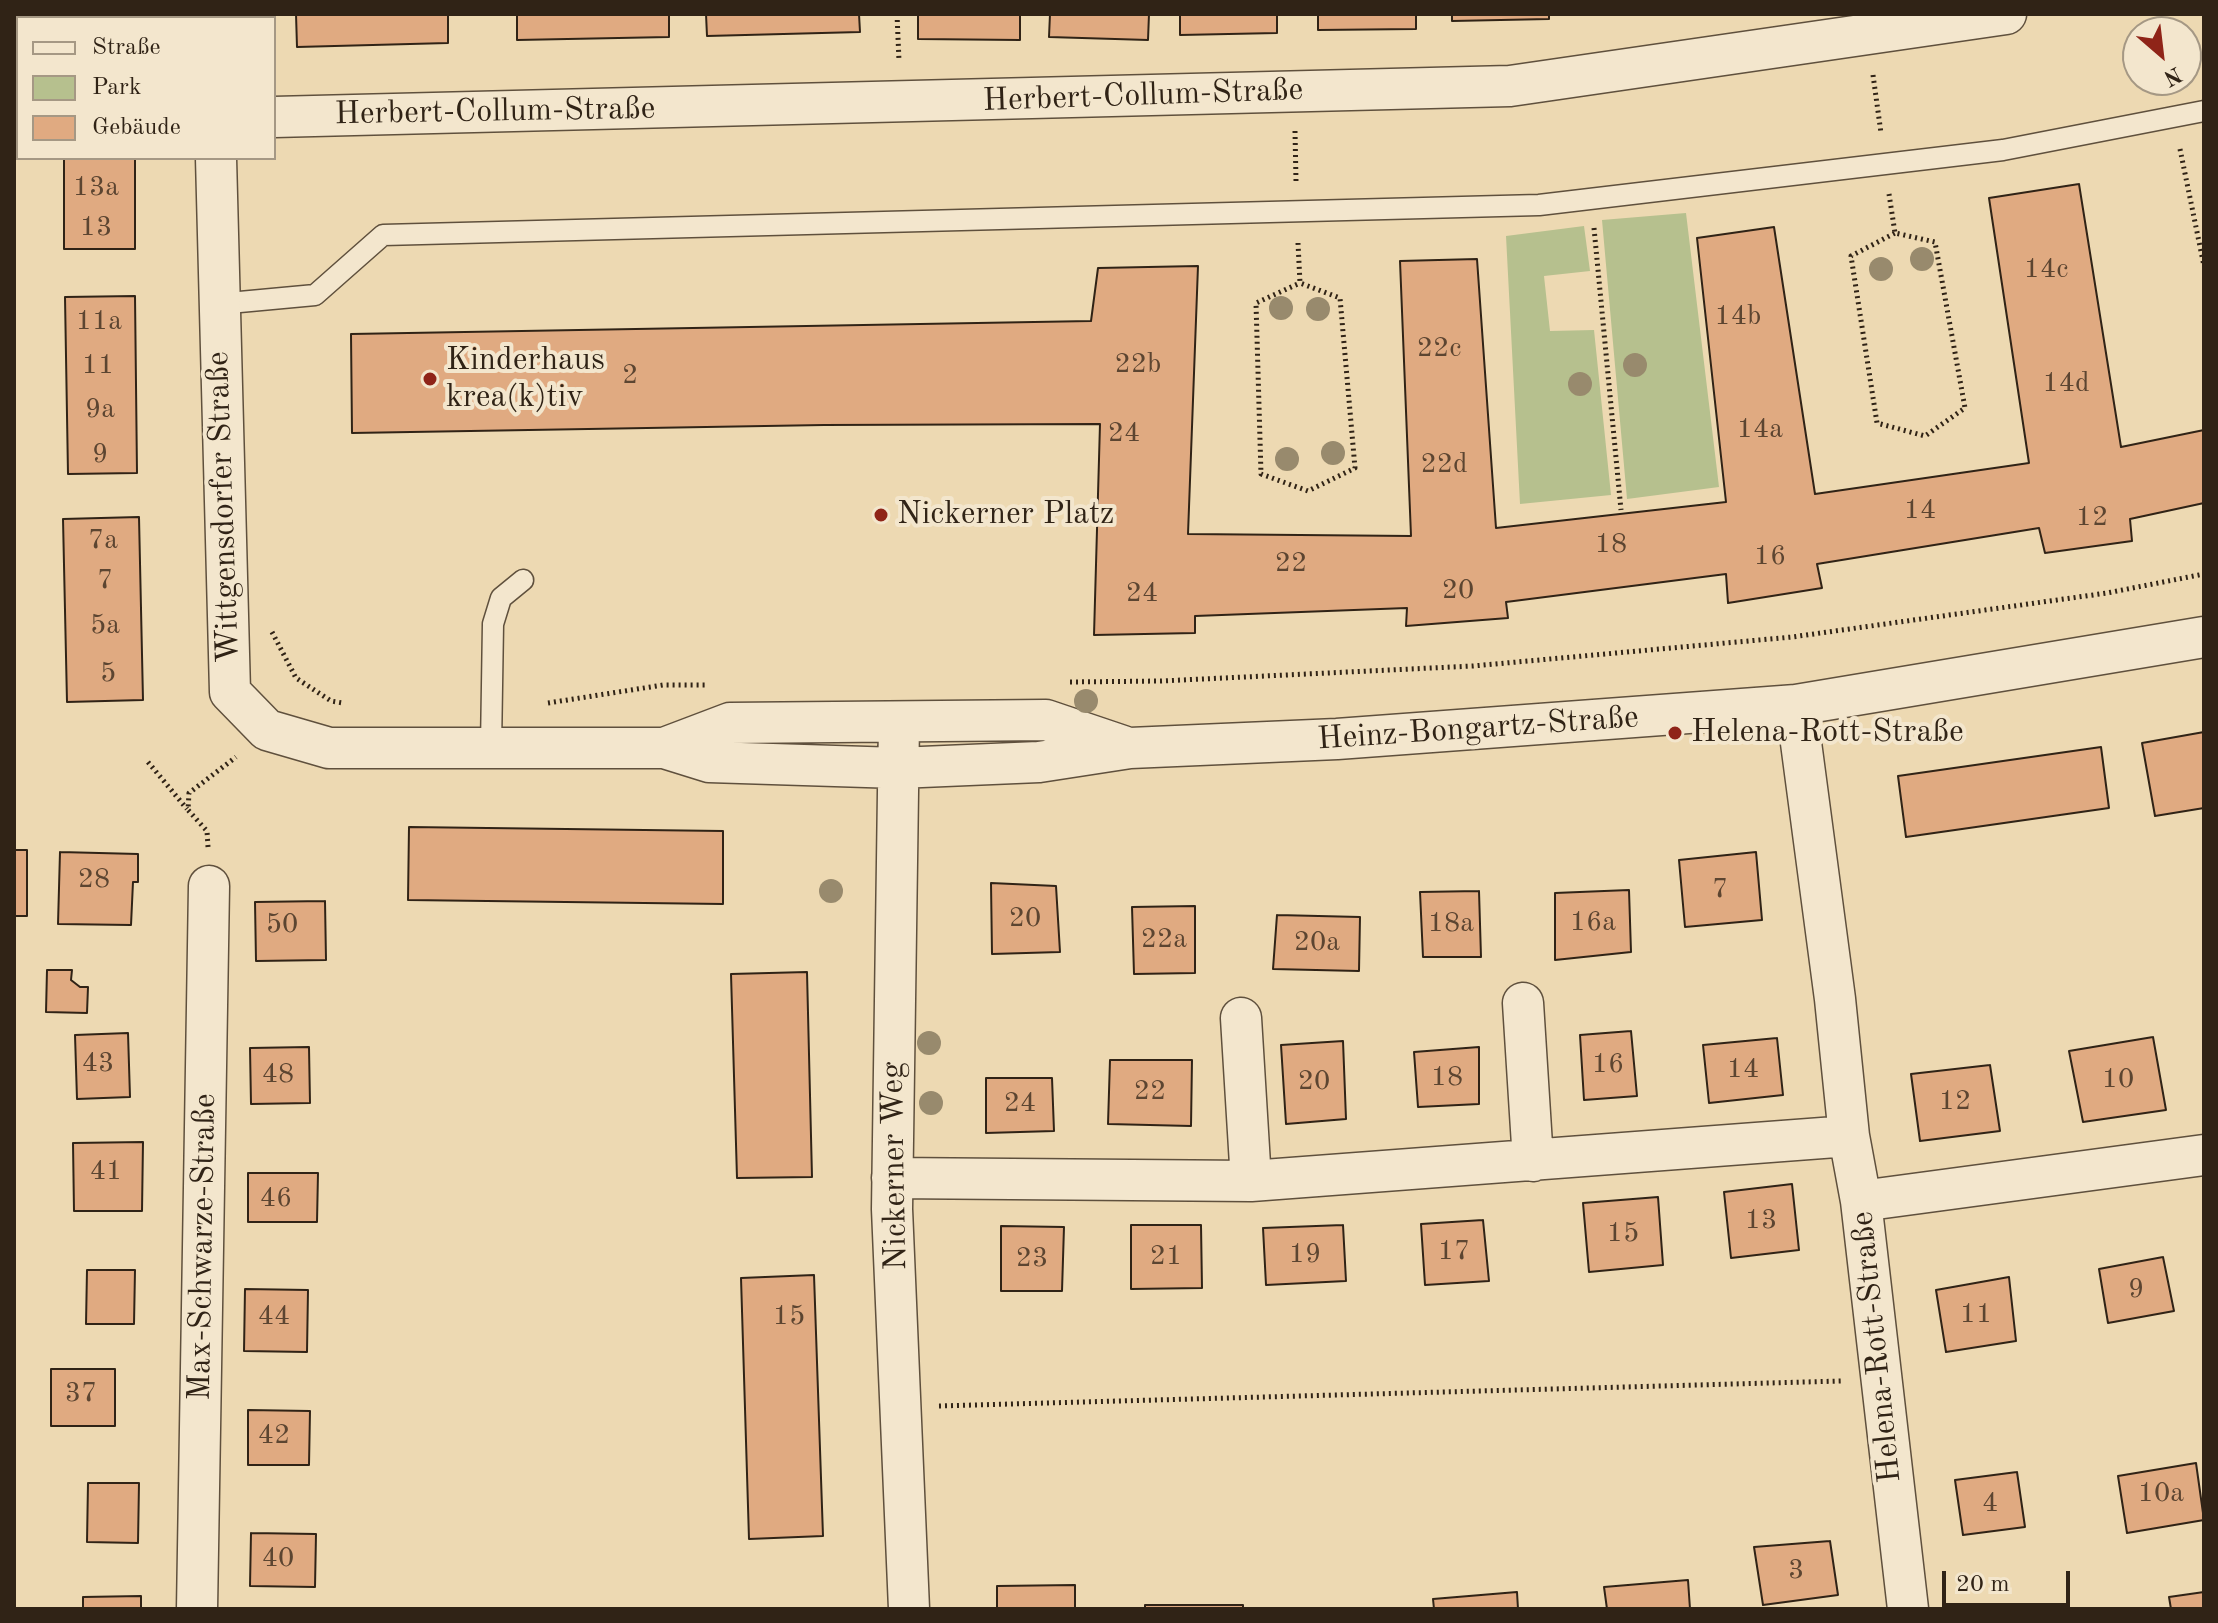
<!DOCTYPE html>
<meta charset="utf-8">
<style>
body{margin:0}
#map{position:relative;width:2218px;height:1623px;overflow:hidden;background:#edd9b2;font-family:"Old Standard TT",serif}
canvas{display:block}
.frame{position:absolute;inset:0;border:16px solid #302316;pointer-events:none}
.legend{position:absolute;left:16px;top:16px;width:260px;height:144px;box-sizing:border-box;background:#f3e6cd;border:2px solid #a59884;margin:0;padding:10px 14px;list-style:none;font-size:24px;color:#302316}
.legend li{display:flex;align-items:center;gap:16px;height:40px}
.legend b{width:40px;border:2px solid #a59884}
.north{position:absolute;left:2122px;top:16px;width:80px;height:80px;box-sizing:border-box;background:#f3e6cd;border:2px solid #a59884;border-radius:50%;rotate:152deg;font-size:22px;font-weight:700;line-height:32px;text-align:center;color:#302316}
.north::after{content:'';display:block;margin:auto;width:28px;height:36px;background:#8f2418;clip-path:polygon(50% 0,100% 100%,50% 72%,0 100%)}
.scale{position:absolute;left:1942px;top:1571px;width:128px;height:36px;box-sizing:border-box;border:4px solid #302316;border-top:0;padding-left:10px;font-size:24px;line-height:28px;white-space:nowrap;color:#302316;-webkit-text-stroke:6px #f3e6cd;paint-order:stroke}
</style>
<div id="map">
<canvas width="2218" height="1623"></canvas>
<div class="frame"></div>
<ul class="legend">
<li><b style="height:10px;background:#f3e6cd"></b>Straße</li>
<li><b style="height:22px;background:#b6c08e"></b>Park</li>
<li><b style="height:22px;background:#e0aa81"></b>Gebäude</li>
</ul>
<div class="north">N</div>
<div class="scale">20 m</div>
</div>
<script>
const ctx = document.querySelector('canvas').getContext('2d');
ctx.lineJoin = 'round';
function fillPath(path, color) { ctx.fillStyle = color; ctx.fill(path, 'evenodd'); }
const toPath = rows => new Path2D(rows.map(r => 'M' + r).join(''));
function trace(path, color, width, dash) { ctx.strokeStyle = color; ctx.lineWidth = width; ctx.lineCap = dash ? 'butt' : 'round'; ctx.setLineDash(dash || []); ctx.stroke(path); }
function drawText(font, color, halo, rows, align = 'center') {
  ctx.font = font + ' "Old Standard TT",serif'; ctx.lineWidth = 8; ctx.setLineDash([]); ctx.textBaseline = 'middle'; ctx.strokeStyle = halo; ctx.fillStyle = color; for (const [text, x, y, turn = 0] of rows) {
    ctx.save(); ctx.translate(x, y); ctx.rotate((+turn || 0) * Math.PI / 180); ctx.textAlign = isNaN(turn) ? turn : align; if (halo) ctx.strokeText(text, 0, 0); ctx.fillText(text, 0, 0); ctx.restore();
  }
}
const green = toPath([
 [1686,213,1719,487,1627,499,1602,220],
 [1584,226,1590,271,1544,276,1550,331,1594,330,1611,495,1520,504,1506,236]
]);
const building = toPath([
 [62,14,133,14,133,18,62,18,62,14],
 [296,14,448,14,448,43,297,47,296,14],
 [517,14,669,14,669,37,517,40,517,14],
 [706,14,859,14,860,32,707,36,706,14],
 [918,14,1020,14,1020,40,918,39,918,14],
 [1050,14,1149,14,1148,40,1049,37,1050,14],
 [1180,14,1277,14,1277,33,1180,35,1180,14],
 [1318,14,1416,14,1416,29,1318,30,1318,14],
 [1452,14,1549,14,1549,19,1452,21,1452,14],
 [64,158,135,158,135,249,64,249,64,158],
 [2079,184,2121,447,2204,430,2204,503,2130,519,2132,541,2045,553,2039,528,1817,564,1822,588,1728,603,1726,574,1506,602,1508,618,1406,626,1407,608,1195,616,1195,633,1094,635,1100,424,824,425,352,433,351,334,1091,321,1098,268,1198,266,1188,534,1411,536,1400,261,1477,259,1496,528,1726,502,1697,238,1774,227,1815,494,2029,463,1989,198,2079,184],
 [135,296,137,473,68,474,65,297,135,296],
 [139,517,143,700,67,702,63,519,139,517],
 [2204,732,2204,808,2155,816,2142,743,2204,732],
 [2101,747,2109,808,1906,837,1898,776,2101,747],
 [409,827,723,831,723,904,408,900,409,827],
 [14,850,27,850,27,916,14,916,14,850],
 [60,852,138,854,138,882,133,882,131,925,58,924,60,852],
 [1756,852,1762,920,1685,927,1679,860,1756,852],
 [991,883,1056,886,1060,952,992,954,991,883],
 [1629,890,1631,952,1555,960,1555,893,1629,890],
 [1479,891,1481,957,1423,957,1420,892,1479,891],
 [325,901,326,960,256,961,255,902,325,901],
 [1195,906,1195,973,1134,974,1132,907,1195,906],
 [1277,915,1360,917,1359,971,1273,969,1277,915],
 [47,970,72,970,71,980,80,987,88,987,87,1013,46,1012,47,970],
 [807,972,812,1177,737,1178,731,974,807,972],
 [1631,1031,1637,1096,1584,1100,1580,1035,1631,1031],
 [128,1033,130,1097,77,1099,75,1035,128,1033],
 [2153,1037,2166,1110,2083,1122,2069,1051,2153,1037],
 [1777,1038,1783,1095,1709,1103,1703,1045,1777,1038],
 [1343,1041,1346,1119,1286,1124,1281,1045,1343,1041],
 [309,1047,310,1103,251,1104,250,1048,309,1047],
 [1479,1047,1479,1104,1418,1107,1414,1052,1479,1047],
 [1110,1060,1192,1060,1191,1126,1108,1124,1110,1060],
 [1990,1065,2000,1131,1920,1141,1911,1074,1990,1065],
 [986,1078,1052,1078,1054,1131,986,1133,986,1078],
 [143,1142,142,1211,74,1211,73,1143,143,1142],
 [248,1173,318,1173,317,1222,248,1222,248,1173],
 [1792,1184,1799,1250,1731,1258,1724,1192,1792,1184],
 [1658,1197,1663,1265,1589,1272,1583,1203,1658,1197],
 [1483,1220,1489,1281,1425,1285,1421,1224,1483,1220],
 [1131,1225,1201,1225,1202,1288,1131,1289,1131,1225],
 [1343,1225,1346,1281,1266,1285,1263,1228,1343,1225],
 [1001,1226,1064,1227,1062,1291,1001,1291,1001,1226],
 [2163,1257,2174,1311,2108,1323,2099,1269,2163,1257],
 [87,1270,135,1270,134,1324,86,1324,87,1270],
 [814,1275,823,1536,749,1539,741,1278,814,1275],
 [2009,1277,2016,1341,1946,1352,1936,1290,2009,1277],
 [245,1289,308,1290,307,1352,244,1351,245,1289],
 [51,1369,115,1369,115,1426,51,1426,51,1369],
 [248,1410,310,1411,309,1465,248,1465,248,1410],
 [2196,1463,2204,1520,2127,1533,2118,1476,2196,1463],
 [2017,1472,2025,1527,1963,1535,1955,1480,2017,1472],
 [88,1483,139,1483,138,1543,87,1542,88,1483],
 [251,1533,316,1534,315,1587,250,1586,251,1533],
 [1830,1541,1838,1595,1763,1605,1754,1547,1830,1541],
 [1688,1580,1690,1609,1607,1609,1604,1587,1688,1580],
 [1075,1585,1075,1609,997,1609,997,1586,1075,1585],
 [1517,1592,1518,1609,1434,1609,1433,1599,1517,1592],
 [2204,1592,2204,1609,2171,1609,2169,1597,2204,1592],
 [141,1596,141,1609,83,1609,83,1597,141,1596],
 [1145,1605,1243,1605,1243,1609,1145,1609,1145,1605]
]);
const path = toPath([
 [897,14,899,61],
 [1873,75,1881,133],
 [1295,131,1296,181],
 [2180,149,2204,266],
 [1889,194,1895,233,1935,242,1965,408,1925,436,1877,423,1851,256,1895,233],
 [1594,228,1621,510],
 [1298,243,1300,283,1340,298,1355,468,1308,491,1261,474,1256,303,1300,283],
 [272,632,296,678,331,701,343,703],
 [1070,682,1161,681,1473,666,1792,637,2107,593,2204,574],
 [548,703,663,685,708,685],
 [148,762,187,809],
 [208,847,207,831,188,810,189,793,236,757],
 [939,1406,1841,1381]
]);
const service = toPath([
 [218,304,315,295,383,235,1539,205,2003,150,2204,111],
 [491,747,493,624,501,598,523,580]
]);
const minor = toPath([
 [216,18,216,14],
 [274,117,1510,86,2006,14],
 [216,158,230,692,267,730,329,748,664,748,709,762,898,768,1039,762,1130,748,1337,739,1796,705,2204,637],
 [1796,705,1835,999,1849,1136,1861,1201,1908,1609],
 [899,722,892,1209,909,1609],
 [664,748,730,723,1046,720,1123,746],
 [1523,1003,1533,1161],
 [1241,1018,1251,1181],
 [892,1178,1251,1181,1849,1136],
 [1861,1201,2204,1155],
 [197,1609,209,886]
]);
const trees = [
 [1922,259],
 [1881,269],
 [1281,308],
 [1318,309],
 [1635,365],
 [1580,384],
 [1333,453],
 [1287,459],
 [1086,701],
 [831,891],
 [929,1043],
 [931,1103]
];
const markers = [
 [430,379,8,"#8f2418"],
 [881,515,8,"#8f2418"],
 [1675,733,8,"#8f2418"]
];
const numberNames = [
 ["13a",96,188],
 ["13",96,228],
 ["14c",2046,270],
 ["14b",1738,317],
 ["11a",99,322],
 ["22c",1439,349],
 ["22b",1138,365],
 ["11",98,366],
 ["2",630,376],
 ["14d",2066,384],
 ["9a",100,410],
 ["14a",1760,430],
 ["24",1124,434],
 ["9",100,455],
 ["22d",1444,465],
 ["14",1920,511],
 ["12",2092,518],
 ["7a",103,541],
 ["18",1611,545],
 ["16",1770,557],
 ["22",1291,564],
 ["7",105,581],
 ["20",1458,591],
 ["24",1142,594],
 ["5a",105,626],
 ["5",108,674],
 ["28",94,880],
 ["7",1720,890],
 ["20",1025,919],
 ["16a",1593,923],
 ["18a",1451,924],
 ["50",282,925],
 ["22a",1164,940],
 ["20a",1317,943],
 ["43",98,1064],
 ["16",1608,1065],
 ["14",1743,1070],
 ["48",278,1075],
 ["18",1447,1078],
 ["10",2118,1080],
 ["20",1314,1082],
 ["22",1150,1092],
 ["12",1955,1102],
 ["24",1020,1104],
 ["41",106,1172],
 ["46",276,1199],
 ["13",1761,1221],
 ["15",1623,1234],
 ["17",1454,1252],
 ["19",1305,1255],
 ["21",1166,1257],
 ["23",1032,1259],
 ["9",2136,1290],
 ["11",1976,1315],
 ["44",274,1317],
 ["15",789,1317],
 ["37",81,1394],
 ["42",274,1436],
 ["10a",2161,1494],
 ["4",1990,1504],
 ["40",278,1559],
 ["3",1796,1571]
];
const streetNames = [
 ["Herbert-Collum-Straße",1143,96,-2],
 ["Herbert-Collum-Straße",495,112,-1],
 ["Wittgensdorfer Straße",224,507,-92],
 ["Heinz-Bongartz-Straße",1478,729,-4],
 ["Nickerner Weg",895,1166,-91],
 ["Max-Schwarze-Straße",203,1247,-89],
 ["Helena-Rott-Straße",1877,1347,-96]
];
const poiNames = [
 ["Kinderhaus",446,361],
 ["krea(k)tiv",446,398],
 ["Nickerner Platz",897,515],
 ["Helena-Rott-Straße",1691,733]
];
fillPath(green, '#b6c08e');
fillPath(building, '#e0aa81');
trace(building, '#302316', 2);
trace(service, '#5f503d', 23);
trace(minor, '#5f503d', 43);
trace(path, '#302316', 5, [2, 4]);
trace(service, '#f3e6cd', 20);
trace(minor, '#f3e6cd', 40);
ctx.fillStyle = '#988a6d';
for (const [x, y] of trees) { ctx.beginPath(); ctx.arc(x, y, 12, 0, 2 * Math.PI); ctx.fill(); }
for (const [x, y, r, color] of markers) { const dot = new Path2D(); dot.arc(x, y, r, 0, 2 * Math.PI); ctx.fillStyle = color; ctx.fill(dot); trace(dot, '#f3e6cd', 3); }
drawText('28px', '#5c4531', null, numberNames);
drawText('32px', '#302316', '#f3e6cd', streetNames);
drawText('32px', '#302316', '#f3e6cd', poiNames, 'left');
</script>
